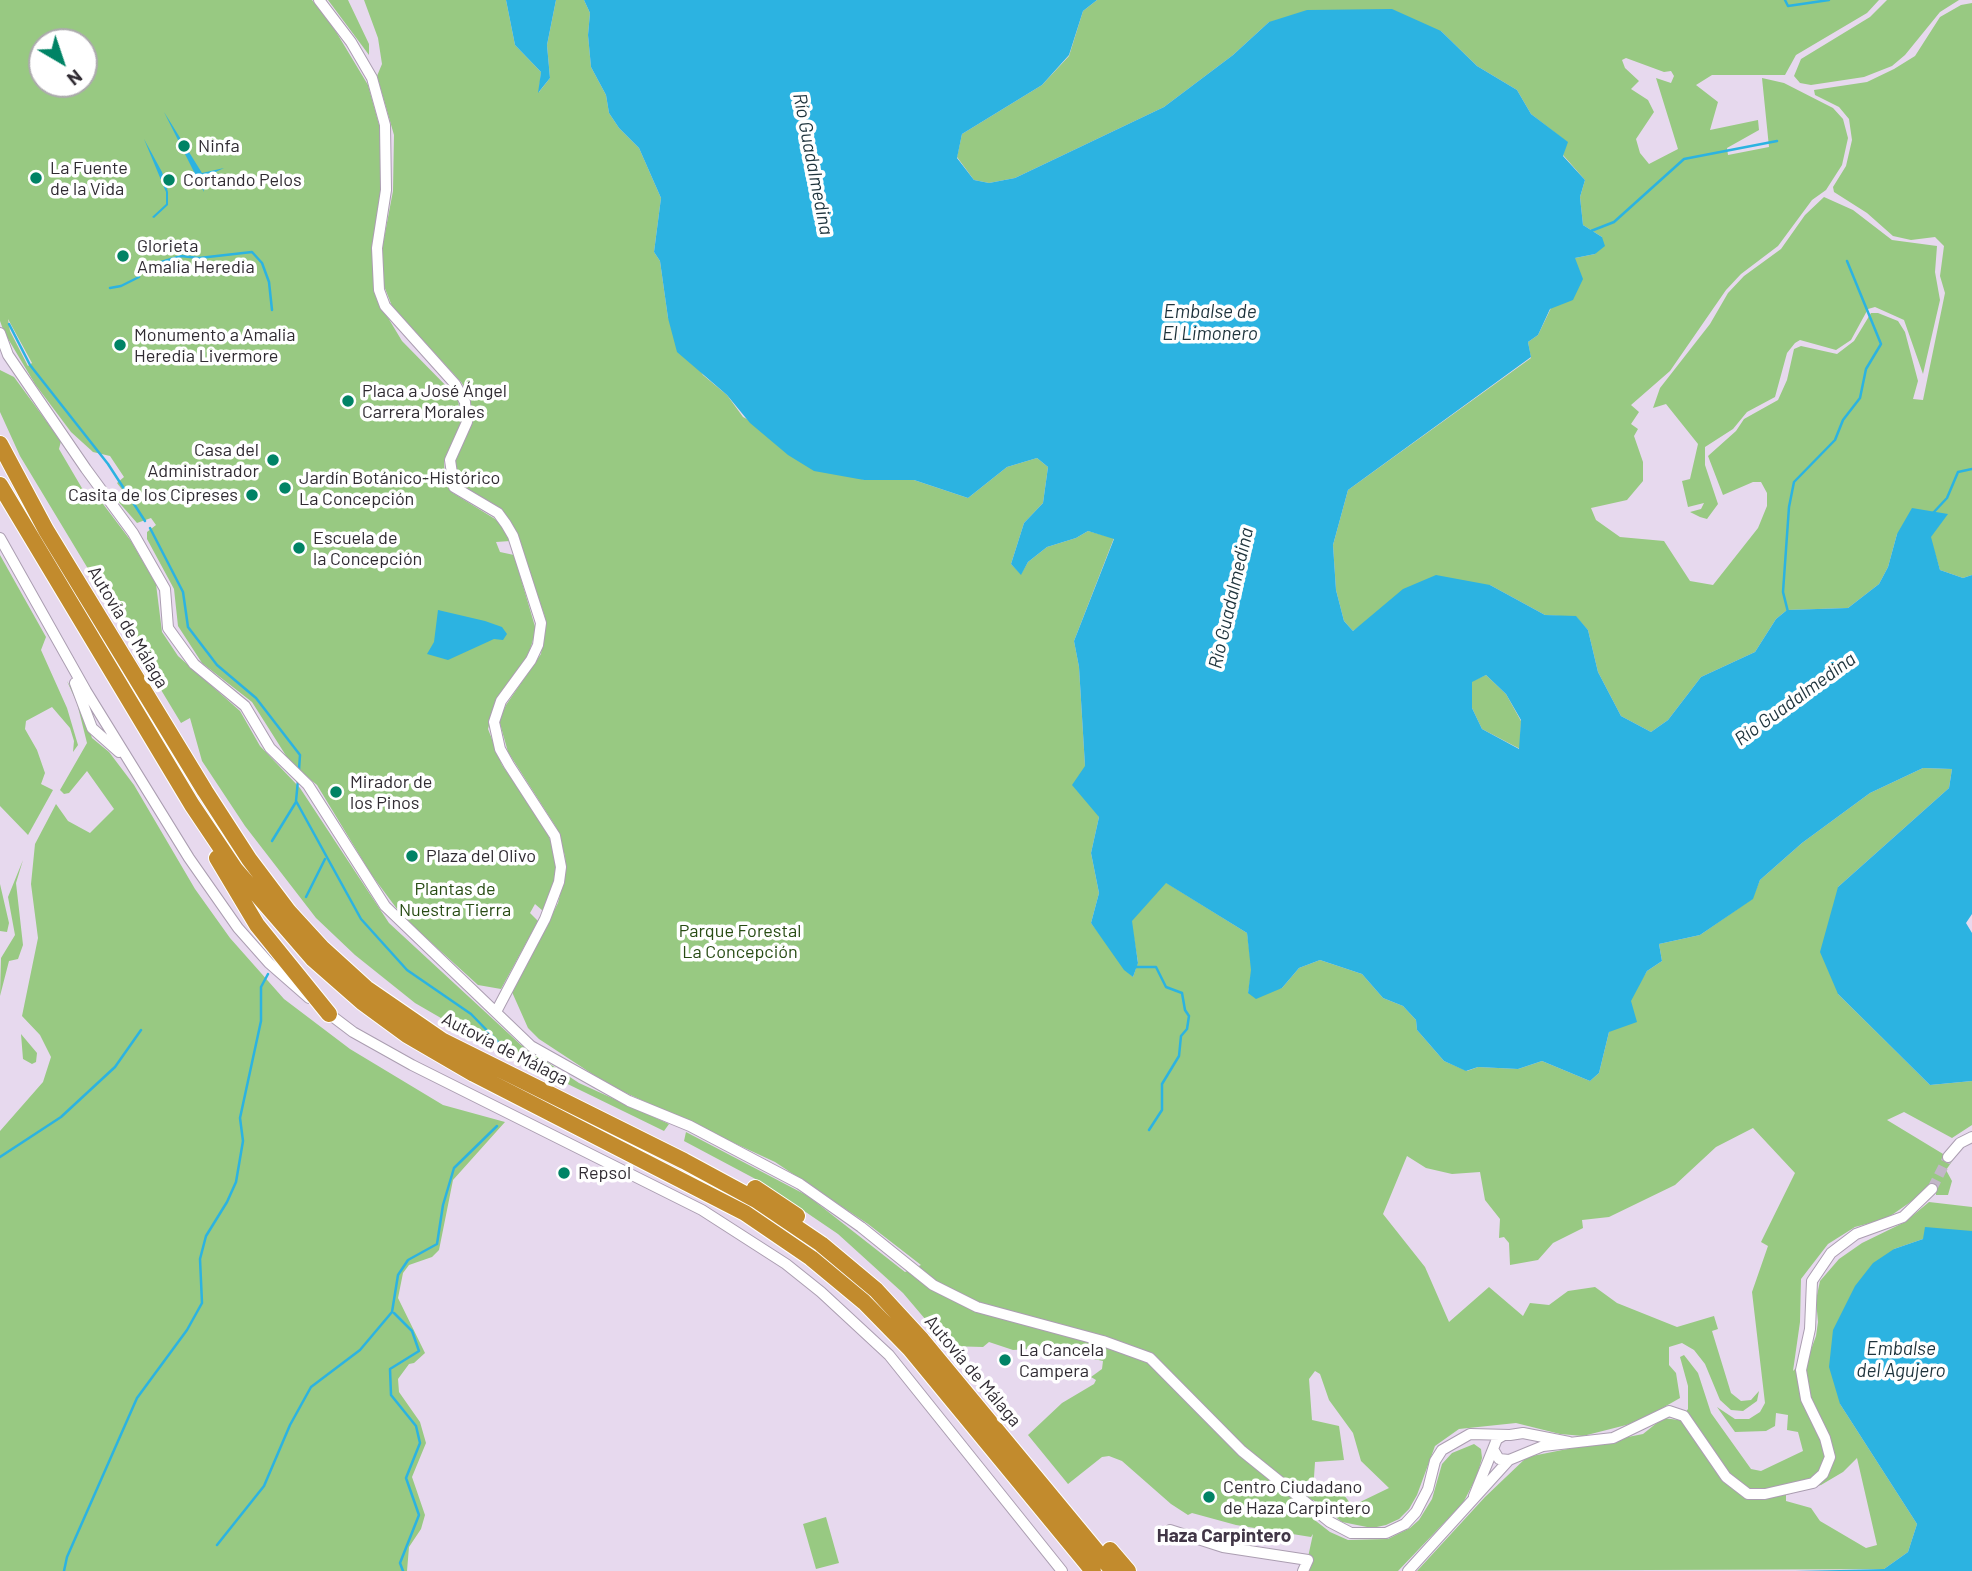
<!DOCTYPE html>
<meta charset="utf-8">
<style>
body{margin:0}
#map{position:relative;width:1972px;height:1571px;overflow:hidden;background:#e7d9ee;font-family:Barlow,sans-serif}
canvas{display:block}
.north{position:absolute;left:28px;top:28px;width:70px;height:70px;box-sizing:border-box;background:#fff;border:2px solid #acaaad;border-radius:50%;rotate:141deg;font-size:19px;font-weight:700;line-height:28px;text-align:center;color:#302b32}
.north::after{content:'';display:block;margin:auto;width:24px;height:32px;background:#008365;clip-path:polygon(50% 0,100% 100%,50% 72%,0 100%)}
</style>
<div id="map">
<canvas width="1972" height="1571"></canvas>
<div class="north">N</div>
</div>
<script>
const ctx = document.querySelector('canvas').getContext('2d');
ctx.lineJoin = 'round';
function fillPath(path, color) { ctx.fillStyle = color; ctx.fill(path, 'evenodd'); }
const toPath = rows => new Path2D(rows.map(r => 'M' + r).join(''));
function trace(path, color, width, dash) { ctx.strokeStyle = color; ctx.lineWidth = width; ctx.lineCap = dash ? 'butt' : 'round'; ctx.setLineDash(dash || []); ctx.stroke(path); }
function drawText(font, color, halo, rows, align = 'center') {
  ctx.font = font + ' Barlow,sans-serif'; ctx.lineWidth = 7; ctx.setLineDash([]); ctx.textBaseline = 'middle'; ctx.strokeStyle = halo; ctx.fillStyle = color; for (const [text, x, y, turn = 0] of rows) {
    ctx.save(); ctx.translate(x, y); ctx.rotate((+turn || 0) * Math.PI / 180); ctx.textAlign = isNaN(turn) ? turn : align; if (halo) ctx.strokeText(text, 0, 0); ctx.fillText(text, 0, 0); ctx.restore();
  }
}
const green = toPath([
 [0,0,312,0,332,25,368,85,380,128,381,306,402,341,458,398,461,425,444,462,445,478,453,493,495,519,503,527,510,541,496,542,500,552,514,555,536,630,528,656,496,701,488,729,502,765,540,818,553,846,556,867,553,891,543,911,535,904,530,913,538,921,501,989,478,985,403,917,371,874,317,785,290,762,252,702,202,663,178,626,174,589,147,539,147,532,156,525,151,518,137,523,116,499,124,492,117,483,124,477,110,456,93,452,71,432,35,384,4,332,0,321],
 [42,42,84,42,84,84,42,84],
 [8,319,32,363,28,366,10,331],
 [328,0,348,0,369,44,369,55],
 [364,0,506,0,515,45,541,72,539,92,550,78,547,45,556,0,584,0,590,13,588,35,591,67,606,95,609,113,619,128,639,148,661,198,654,252,660,261,668,318,703,375,727,395,743,417,864,480,914,480,968,498,1007,467,1037,458,1048,467,1043,503,1024,523,1011,564,1021,574,1028,562,1047,547,1076,538,1088,531,1114,538,1074,641,1079,667,1085,766,1099,817,1091,853,1099,893,1091,923,1133,977,1138,962,1131,921,1165,882,1247,933,1252,970,1248,993,1282,988,1299,968,1320,960,1362,974,1383,998,1403,1006,1416,1020,1417,1030,1444,1061,1467,1071,1478,1067,1518,1069,1542,1061,1590,1081,1599,1073,1609,1032,1647,971,1662,961,1659,944,1700,935,1752,899,1760,880,1802,843,1870,793,1923,768,1952,769,1949,788,1838,887,1838,994,1930,1085,1972,1081,1972,1125,1952,1138,1904,1112,1887,1120,1953,1160,1946,1170,1952,1181,1948,1195,1936,1195,1936,1190,1922,1194,1886,1219,1855,1227,1828,1244,1801,1279,1800,1322,1793,1371,1809,1355,1816,1336,1818,1322,1816,1300,1820,1281,1839,1259,1862,1243,1905,1222,1929,1202,1972,1207,1972,1231,1923,1239,1894,1249,1840,1404,1917,1524,1908,1552,1884,1569,1417,1571,1485,1497,1527,1457,1643,1434,1663,1418,1679,1420,1688,1409,1688,1386,1680,1357,1684,1355,1698,1373,1711,1413,1751,1469,1761,1471,1803,1451,1798,1432,1787,1430,1788,1415,1776,1413,1775,1426,1766,1431,1735,1432,1717,1407,1735,1419,1749,1419,1760,1412,1765,1403,1752,1292,1768,1246,1761,1242,1795,1173,1753,1128,1716,1147,1675,1185,1609,1217,1582,1220,1583,1228,1553,1243,1538,1260,1510,1265,1509,1243,1504,1237,1499,1238,1500,1219,1485,1200,1480,1172,1452,1174,1426,1168,1407,1156,1383,1214,1425,1267,1449,1322,1489,1287,1523,1316,1530,1303,1549,1305,1568,1291,1595,1287,1617,1303,1677,1327,1714,1316,1718,1329,1712,1331,1731,1393,1741,1401,1751,1400,1759,1391,1757,1401,1743,1411,1731,1410,1720,1400,1705,1364,1694,1350,1682,1343,1669,1347,1669,1365,1676,1373,1680,1398,1638,1422,1583,1436,1560,1434,1516,1423,1459,1429,1435,1446,1417,1495,1409,1509,1399,1519,1386,1525,1372,1528,1342,1522,1313,1500,1312,1518,1330,1532,1348,1540,1388,1539,1410,1528,1419,1520,1432,1499,1442,1464,1452,1453,1474,1444,1481,1449,1482,1458,1477,1476,1463,1503,1398,1571,1305,1571,1313,1534,1311,1537,1236,1525,1192,1513,1188,1515,1171,1504,1122,1461,1109,1456,1102,1457,1068,1484,1028,1435,1062,1403,1094,1384,1096,1380,1091,1377,1102,1369,1103,1361,1045,1348,1013,1350,989,1342,983,1347,948,1346,903,1293,838,1234,763,1183,684,1141,686,1132,808,1196,905,1272,921,1265,868,1224,775,1162,609,1085,539,1039,528,1028,512,992,558,903,566,871,565,856,556,827,508,752,499,720,506,705,541,654,545,617,516,532,458,481,455,461,472,417,470,396,461,382,392,306,384,286,382,249,393,191,394,135,377,76,382,64,378,38],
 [1315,1371,1320,1374,1329,1400,1353,1433,1361,1461,1389,1488,1358,1503,1350,1503,1344,1495,1313,1492,1315,1462,1344,1460,1339,1426,1312,1420,1309,1379],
 [1857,1458,1877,1545,1866,1548,1820,1521,1811,1508,1786,1501,1786,1495,1821,1485,1843,1472],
 [1097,0,1879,0,1867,13,1796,55,1785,75,1712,75,1696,85,1718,102,1710,130,1758,120,1759,130,1727,148,1728,155,1769,147,1762,78,1784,83,1833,108,1843,119,1848,138,1842,165,1826,190,1812,200,1778,246,1741,274,1726,290,1670,371,1631,405,1639,412,1631,424,1638,429,1634,436,1643,462,1643,481,1627,500,1591,508,1596,520,1620,537,1664,541,1690,581,1713,585,1758,528,1767,506,1767,493,1761,482,1753,482,1723,495,1708,456,1736,431,1744,419,1778,400,1787,380,1794,349,1801,346,1837,354,1854,341,1871,313,1878,313,1898,321,1905,332,1918,381,1913,399,1923,400,1945,293,1940,276,1944,246,1935,237,1911,240,1893,236,1867,213,1834,192,1833,187,1846,166,1852,140,1849,119,1839,107,1815,95,1814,90,1867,82,1894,69,1915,56,1940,17,1961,5,1972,3,1972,575,1963,578,1940,570,1930,537,1947,514,1897,534,1888,567,1879,584,1848,608,1787,610,1776,619,1755,652,1701,677,1668,720,1651,732,1621,716,1598,672,1588,630,1576,617,1545,615,1490,585,1370,619,1353,631,1344,621,1336,590,1333,545,1348,490,1531,358,1528,342,1538,335,1575,258,1595,254,1602,237,1583,225,1580,197,1585,180,1563,155,1567,142,1531,114,1517,90,1477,66,1441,31,1269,22,1233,55,1164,107,1015,178,989,183,974,180,957,157,962,134,1042,85,1069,56,1083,11],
 [1626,58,1664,72,1671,71,1674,76,1671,83,1656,78,1678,149,1649,164,1640,153,1636,139,1654,112,1648,100,1631,89,1639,81,1625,68,1622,60],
 [1887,0,1959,0,1940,12,1905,55,1892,66,1864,77,1811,85,1800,83,1794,76,1801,59,1870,17],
 [1824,197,1853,210,1892,240,1937,246,1935,272,1940,300,1923,374,1904,320,1875,307,1868,309,1851,340,1836,350,1800,340,1795,343,1787,353,1775,397,1747,412,1733,429,1705,447,1705,465,1718,504,1707,519,1700,517,1690,512,1701,509,1704,503,1688,507,1682,481,1690,479,1698,444,1666,404,1653,408,1660,388,1710,324,1728,293,1744,276,1781,249,1805,215],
 [0,370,14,377,61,441,59,449,86,495,93,499,97,496,131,541,156,584,162,632,178,656,240,711,260,746,300,788,389,923,521,1045,579,1083,669,1124,664,1131,543,1072,515,1053,510,1058,415,1003,355,955,316,918,245,826,202,761,190,718,181,723,20,456,0,412],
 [0,555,46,637,41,650,67,708,78,745,73,752,74,741,70,728,52,707,26,721,25,729,37,750,45,773,41,784,53,790,28,835,0,806],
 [1486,675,1506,694,1521,721,1520,749,1482,729,1472,708,1472,681],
 [67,681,80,702,92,738,109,752,134,785,195,889,230,938,284,999,350,1049,443,1105,505,1122,453,1180,439,1250,432,1257,409,1265,403,1273,398,1298,425,1353,414,1363,409,1364,398,1379,399,1392,420,1422,426,1443,412,1477,425,1515,421,1529,409,1547,407,1571,0,1571,0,1131,43,1082,51,1057,40,1035,22,1016,38,938,31,884,35,844,56,804,68,821,90,833,114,809,87,771,69,793,64,794,60,790,87,743,77,703],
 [23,860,16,883,23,945,18,959,9,961,0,996,1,958,15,935,8,897],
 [0,884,9,923,7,932,0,931],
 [21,1034,37,1053,36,1062,32,1064,23,1059],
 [826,1517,839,1563,816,1569,803,1524]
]);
const water = toPath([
 [506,0,556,0,547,45,550,78,538,93,541,72,515,45],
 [584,0,1097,0,1083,11,1069,55,1042,85,962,134,957,158,974,180,989,183,1015,178,1164,107,1233,55,1269,22,1307,10,1392,9,1441,31,1477,66,1517,90,1531,114,1568,142,1563,156,1585,180,1580,197,1583,225,1602,237,1605,246,1595,254,1575,258,1583,279,1573,300,1550,309,1538,335,1528,342,1531,357,1348,490,1333,545,1336,590,1344,621,1353,631,1403,589,1436,575,1490,585,1545,615,1576,616,1588,630,1598,672,1621,716,1651,732,1668,720,1701,677,1755,652,1776,619,1787,610,1848,608,1879,584,1888,567,1897,534,1912,508,1948,514,1931,537,1940,570,1963,578,1972,575,1972,914,1966,923,1972,933,1972,1081,1930,1085,1838,994,1820,952,1838,887,1949,788,1952,769,1923,768,1870,793,1802,843,1760,880,1753,899,1700,935,1659,944,1662,961,1647,971,1631,1001,1637,1022,1609,1032,1599,1073,1590,1081,1542,1061,1518,1069,1478,1067,1466,1071,1444,1061,1417,1030,1416,1020,1403,1006,1383,998,1362,974,1320,960,1299,968,1282,988,1256,999,1248,993,1251,970,1247,933,1166,883,1132,921,1138,963,1133,977,1124,970,1091,923,1099,893,1091,853,1099,817,1072,785,1085,766,1079,667,1074,641,1114,539,1088,531,1076,538,1047,547,1028,562,1021,575,1011,564,1024,523,1043,503,1048,467,1037,458,1007,467,968,498,914,480,864,480,814,471,788,455,750,423,727,395,677,352,668,318,660,261,654,252,661,198,639,148,619,128,609,113,606,95,591,67,588,35,590,13],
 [1486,675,1506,694,1521,720,1519,749,1482,729,1472,708,1472,682],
 [164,112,202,173,224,168,203,178,204,192],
 [144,139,162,172,168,192,168,205,154,218,152,217,166,204,166,192],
 [438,610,485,621,502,627,507,634,503,640,494,639,448,660,427,654,434,642],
 [1925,1227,1972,1231,1972,1571,1795,1571,1884,1569,1908,1552,1917,1524,1840,1404,1829,1367,1833,1330,1855,1286,1873,1263,1894,1249,1923,1239]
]);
const stream = toPath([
 [1785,0,1788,6,1829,0],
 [1591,231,1614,222,1684,159,1777,141],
 [158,263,181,256,199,258,252,252,262,263,269,282,272,310],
 [110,288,121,286,139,277],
 [9,324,30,365,108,464,145,521],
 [1933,513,1947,498,1958,472,1972,469],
 [150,528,183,592,188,627,217,665,256,698,300,755,299,770],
 [1788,612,1783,592,1789,507,1794,482,1835,440,1843,420,1860,398,1866,369,1881,344,1847,261],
 [298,780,296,801,361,919,407,970,471,1014,505,1049],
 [272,841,296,802],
 [306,897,325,859],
 [1136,967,1156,967,1166,987,1182,993,1185,1010,1189,1016,1187,1029,1181,1036,1179,1056,1162,1084,1162,1110,1149,1130],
 [0,1157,61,1117,115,1067,141,1030],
 [394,1313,412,1331,419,1351,390,1369,391,1395,416,1426,420,1443,406,1478,419,1515,400,1563,403,1571],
 [217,1545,264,1486,290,1425,311,1387,360,1350,392,1312,398,1275,408,1260,437,1244,443,1205,454,1168,497,1126],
 [64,1571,67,1557,137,1398,187,1330,202,1303,200,1259,206,1236,227,1202,236,1182,243,1141,240,1118,261,1021,261,987,268,974]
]);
const minorTunnel = toPath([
 [1932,1189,1948,1157]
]);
const minor = toPath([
 [319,0,351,42,372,78,385,125,386,190,377,248,379,290,385,306,455,384,465,402,467,422,450,460,454,487,498,513,506,524,513,536,541,623,538,645,531,660,501,701,494,722,500,749,509,765,555,836,561,867,559,882,545,919,497,1010],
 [0,333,8,355,86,469,133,533,165,589,168,628,194,664,245,706,270,748,308,785,385,906,531,1046,629,1101,690,1126,800,1184,861,1227,933,1285,977,1307,1103,1341,1150,1358,1242,1451,1330,1522,1351,1533,1386,1533,1405,1524,1416,1512,1428,1489,1435,1461,1442,1450,1470,1434,1510,1435,1523,1433,1569,1442],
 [0,538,86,691,189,858,238,928,269,963,309,998],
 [75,683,92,728,119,752],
 [324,1010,353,1032,412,1065,702,1210,786,1264,821,1292,889,1355,1062,1571],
 [1948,1157,1960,1143,1972,1137],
 [1504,1435,1497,1439,1493,1449,1499,1459,1509,1460,1543,1446,1613,1438,1669,1411,1684,1416,1726,1477,1748,1494,1765,1494,1813,1483,1823,1474,1830,1457,1825,1438,1806,1399,1801,1370,1810,1329,1812,1281,1831,1253,1856,1234,1903,1217,1932,1189],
 [1474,1496,1493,1449],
 [1170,1530,1223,1547,1308,1560,1303,1571],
 [1408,1571,1509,1460]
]);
const highway = toPath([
 [0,444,46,530,205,791,249,859,289,912,322,948,366,988,443,1041,684,1161,756,1200,821,1244,876,1290,922,1340,1113,1571],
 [0,485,192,805,235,869,313,959,362,1002,407,1035,474,1074,745,1213,811,1258,864,1302,910,1349,1093,1571],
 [217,858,257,925,329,1014],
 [755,1188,797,1216],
 [1110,1550,1128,1571]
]);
const markers = [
 [184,146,7,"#008365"],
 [36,178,7,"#008365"],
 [169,180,7,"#008365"],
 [123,256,7,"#008365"],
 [120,345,7,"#008365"],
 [348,401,7,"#008365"],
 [273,460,7,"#008365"],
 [285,488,7,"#008365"],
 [252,495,7,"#008365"],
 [299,548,7,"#008365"],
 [336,792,7,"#008365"],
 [412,856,7,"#008365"],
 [564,1173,7,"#008365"],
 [1005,1360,7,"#008365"],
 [1209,1497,7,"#008365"]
];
const poiNames = [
 ["Ninfa",198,146],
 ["La Fuente",50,168],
 ["de la Vida",50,189],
 ["Cortando Pelos",183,180],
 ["Glorieta",137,246],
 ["Amalia Heredia",137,267],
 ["Monumento a Amalia",134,335],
 ["Heredia Livermore",134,356],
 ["Placa a José Ángel",362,391],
 ["Carrera Morales",362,412],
 ["Casa del",259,450,"right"],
 ["Administrador",259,471,"right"],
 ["Jardín Botánico-Histórico",299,478],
 ["La Concepción",299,499],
 ["Casita de los Cipreses",238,495,"right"],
 ["Escuela de",313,538],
 ["la Concepción",313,559],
 ["Mirador de",350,782],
 ["los Pinos",350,803],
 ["Plaza del Olivo",426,856],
 ["Repsol",578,1173],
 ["La Cancela",1019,1350],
 ["Campera",1019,1371],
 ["Centro Ciudadano",1223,1487],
 ["de Haza Carpintero",1223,1508]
];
const streetNames = [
 ["Autovía de Málaga",128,627,59],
 ["Autovía de Málaga",505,1049,27],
 ["Autovía de Málaga",973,1371,50]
];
const parkNames = [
 ["Plantas de",455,889],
 ["Nuestra Tierra",455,910],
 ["Parque Forestal",740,931],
 ["La Concepción",740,952]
];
const waterNames = [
 ["Río Guadalmedina",813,164,79],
 ["Embalse de",1210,312],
 ["El Limonero",1210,334],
 ["Río Guadalmedina",1231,598,-77],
 ["Río Guadalmedina",1795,699,-36],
 ["Embalse",1901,1349],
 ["del Agujero",1901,1371]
];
const neighbourhoodNames = [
 ["Haza Carpintero",1224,1536]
];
fillPath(green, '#98c982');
fillPath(water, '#2cb3e1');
trace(stream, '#2cb3e1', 2.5);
trace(minorTunnel, '#c2b6c8', 10, [10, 5]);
trace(minor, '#ab9eb1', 12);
trace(highway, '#fff', 18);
trace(minor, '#fff', 10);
trace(highway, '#c28b2d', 16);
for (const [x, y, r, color] of markers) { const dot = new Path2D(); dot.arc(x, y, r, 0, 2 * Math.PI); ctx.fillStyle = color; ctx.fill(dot); trace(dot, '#fff', 2.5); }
drawText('18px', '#302b32', '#fff', poiNames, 'left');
drawText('18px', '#302b32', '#fff', streetNames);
drawText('18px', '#284c14', '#fff', parkNames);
drawText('italic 19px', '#1e333c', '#fff', waterNames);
drawText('bold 19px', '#413646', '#fff', neighbourhoodNames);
</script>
